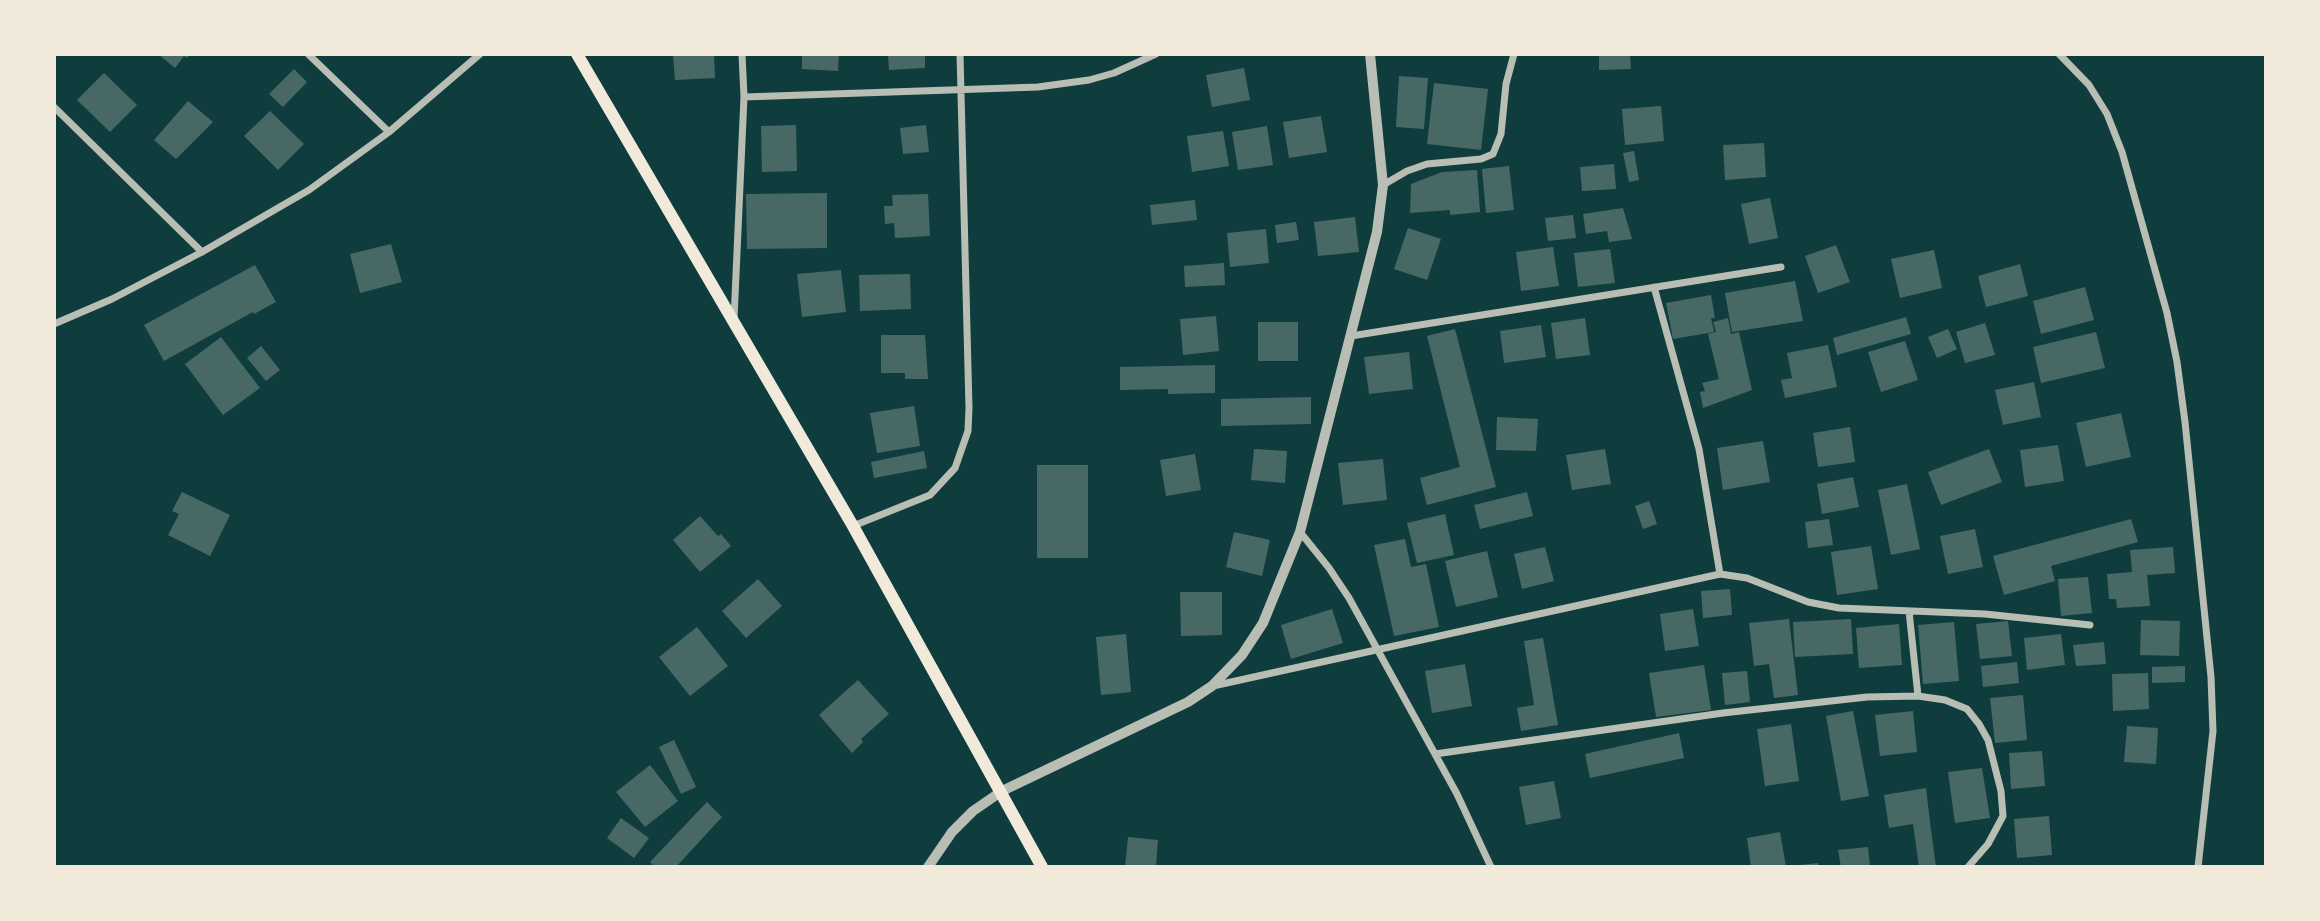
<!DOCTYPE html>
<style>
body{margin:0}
#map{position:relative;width:2320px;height:921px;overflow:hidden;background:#0f3d3e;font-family:Signika,sans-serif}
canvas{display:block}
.frame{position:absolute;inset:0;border:56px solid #f1e9da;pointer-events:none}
</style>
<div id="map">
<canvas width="2320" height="921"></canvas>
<div class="frame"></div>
</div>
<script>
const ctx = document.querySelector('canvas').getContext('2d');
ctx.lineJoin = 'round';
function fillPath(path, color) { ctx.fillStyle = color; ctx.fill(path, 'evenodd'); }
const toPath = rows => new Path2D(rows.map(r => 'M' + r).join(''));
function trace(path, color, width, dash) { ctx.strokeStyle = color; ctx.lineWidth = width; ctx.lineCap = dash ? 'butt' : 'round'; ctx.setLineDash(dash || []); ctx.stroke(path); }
const building = toPath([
 [158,54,190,54,187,58,184,56,175,68],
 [673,54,714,54,715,78,675,80],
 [802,54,839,54,838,71,802,69],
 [888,54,925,54,925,68,889,70],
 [1599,54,1630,54,1631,69,1599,70],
 [1244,68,1250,100,1212,107,1206,75],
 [294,69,307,82,283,107,269,94],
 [104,73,137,105,110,132,77,100],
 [1399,76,1428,78,1424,129,1396,127],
 [1434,83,1488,89,1481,150,1427,144],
 [188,101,213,122,176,159,154,140],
 [1661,106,1664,141,1625,145,1622,109],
 [270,111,304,144,278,170,244,136],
 [1321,116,1327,152,1289,158,1283,122],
 [796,125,797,171,762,172,761,126],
 [926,125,929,152,903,154,900,128],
 [1267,126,1273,165,1238,170,1232,132],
 [1223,131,1229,166,1192,172,1187,136],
 [1764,143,1766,177,1725,180,1723,145],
 [1634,151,1639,180,1629,182,1623,153],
 [1614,164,1616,189,1582,191,1580,167],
 [1509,166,1514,210,1486,213,1482,169],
 [1477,170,1480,212,1450,215,1450,210,1410,213,1411,184,1442,172],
 [827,193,827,248,747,249,746,194],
 [928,194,930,236,895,238,894,223,885,224,884,206,893,206,892,195],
 [1770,198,1778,238,1749,244,1741,204],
 [1195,200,1197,220,1152,225,1150,205],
 [1623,208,1632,239,1609,242,1607,231,1586,234,1583,214],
 [1573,215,1576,238,1548,241,1545,218],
 [1355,217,1359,252,1318,256,1314,222],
 [1296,222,1299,240,1277,243,1275,225],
 [1408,228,1441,239,1427,280,1394,269],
 [1266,229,1269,263,1230,267,1227,233],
 [391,244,402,282,360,293,350,254],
 [1836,245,1850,282,1818,293,1805,256],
 [1553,247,1559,286,1521,291,1516,252],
 [1610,249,1615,283,1578,287,1574,253],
 [1934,250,1942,288,1900,298,1891,259],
 [1224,263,1225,285,1185,287,1184,266],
 [2020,264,2028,296,1986,307,1978,276],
 [255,265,276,302,254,314,253,312,164,361,144,325],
 [841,270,846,312,802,317,797,274],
 [910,274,911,309,860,311,859,275],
 [1795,281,1803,321,1732,332,1725,293],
 [2085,287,2094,320,2041,334,2033,301],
 [1711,295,1715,318,1711,318,1714,332,1673,339,1666,303],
 [1216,316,1219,351,1183,355,1180,319],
 [1906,317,1911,334,1837,355,1833,338],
 [1585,318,1590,355,1556,359,1551,323],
 [1728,318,1731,334,1739,332,1752,390,1703,408,1700,392,1705,391,1702,383,1719,379,1708,334,1716,332,1713,322],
 [1258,322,1298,322,1298,361,1258,361],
 [1985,323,1995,355,1965,363,1956,332],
 [1541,325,1546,357,1504,363,1500,331],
 [1455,329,1496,487,1427,505,1420,478,1460,467,1427,336],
 [1948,329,1957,349,1937,358,1928,337],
 [2096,332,2105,368,2041,383,2033,347],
 [881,335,925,335,928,379,905,379,905,373,881,373],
 [221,337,260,388,223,415,185,364],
 [1905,341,1918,380,1881,392,1868,352],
 [1828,345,1837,387,1785,398,1781,380,1792,378,1787,353],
 [261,346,280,370,266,381,247,358],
 [1409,352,1413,389,1369,394,1364,357],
 [1215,365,1215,393,1168,394,1168,389,1120,390,1120,367],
 [2034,382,2041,417,2003,425,1995,390],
 [1311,397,1311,424,1221,426,1221,399],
 [914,406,920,446,877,453,870,413],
 [2121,413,2131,457,2086,467,2076,423],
 [1497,417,1538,419,1536,451,1496,450],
 [1850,427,1855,462,1818,467,1813,433],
 [1763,441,1770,482,1723,490,1717,448],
 [2058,445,2064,481,2025,487,2020,450],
 [1254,449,1287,451,1285,483,1251,480],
 [1605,449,1611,484,1572,490,1566,455],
 [1989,449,2002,482,1941,505,1928,472],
 [924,451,927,468,874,478,871,462],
 [1195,454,1201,490,1166,496,1160,460],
 [1383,459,1387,500,1343,505,1338,463],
 [1037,465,1088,465,1088,558,1037,558],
 [1853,477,1859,507,1822,514,1817,484],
 [1907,484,1920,549,1891,555,1878,490],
 [182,492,230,515,210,556,168,535,179,514,172,511],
 [1527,492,1533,516,1480,529,1474,505],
 [1649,501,1657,524,1643,529,1635,506],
 [1445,514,1454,555,1417,563,1407,523],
 [700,516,718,536,721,534,731,546,700,572,673,540],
 [1829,519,1833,545,1808,548,1805,522],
 [2131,519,2138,542,2051,566,2055,581,2004,595,1993,556],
 [1975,529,1983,567,1948,574,1940,536],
 [1234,532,1270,540,1262,576,1226,567],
 [1405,539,1411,567,1426,564,1439,627,1394,636,1374,545],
 [1871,546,1878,589,1837,595,1831,552],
 [1545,547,1554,581,1522,589,1514,554],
 [2173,547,2175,573,2147,575,2150,606,2117,608,2116,599,2109,599,2107,574,2132,572,2130,550],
 [1487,551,1498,597,1456,607,1445,561],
 [2088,577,2092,613,2061,616,2058,579],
 [758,579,782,606,746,638,722,611],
 [1730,589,1732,615,1703,618,1701,591],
 [1180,592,1222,592,1222,635,1181,636],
 [1332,609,1343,643,1291,659,1281,625],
 [1693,609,1699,646,1665,651,1660,614],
 [1789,619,1798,695,1774,698,1769,664,1754,666,1749,623],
 [1851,619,1853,654,1795,657,1793,622],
 [2141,620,2180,621,2179,656,2140,655],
 [2008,621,2012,656,1980,659,1976,624],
 [1954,622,1959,681,1923,684,1918,625],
 [1899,624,1902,665,1859,668,1856,628],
 [697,627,728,666,690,696,659,657],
 [1126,634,1131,692,1101,695,1096,637],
 [2061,634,2065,665,2027,670,2024,638],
 [1543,638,1558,725,1521,731,1517,708,1534,705,1524,641],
 [2104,642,2106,664,2076,666,2073,645],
 [2017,662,2019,683,1983,687,1981,666],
 [1465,664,1472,706,1432,713,1425,671],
 [1704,665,1711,710,1656,717,1649,673],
 [2185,666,2185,682,2152,683,2152,667],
 [1747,671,1750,702,1725,705,1722,673],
 [2148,673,2149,709,2113,711,2112,674],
 [858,680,889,714,861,739,863,742,852,753,819,715],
 [2023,695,2027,740,1995,743,1990,698],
 [1853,711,1869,796,1841,801,1826,716],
 [1913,711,1917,752,1880,756,1875,715],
 [1791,724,1799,781,1765,786,1757,729],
 [2127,726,2158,728,2156,764,2124,762],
 [1679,733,1684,758,1590,778,1585,754],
 [674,740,696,787,681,794,659,747],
 [2042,751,2045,786,2011,789,2009,753],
 [650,765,678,801,645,827,616,792],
 [1982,768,1990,818,1955,823,1948,772],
 [1554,781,1561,818,1526,825,1519,787],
 [1926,788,1930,822,1936,867,1919,867,1913,824,1889,828,1884,795],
 [707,802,722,817,676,867,655,867,650,862],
 [2049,816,2052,855,2017,858,2014,819],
 [621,818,649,838,634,858,607,838],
 [1780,832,1786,867,1751,867,1747,838],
 [1128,837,1158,840,1156,867,1125,867],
 [1868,847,1870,867,1841,867,1838,850],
 [1818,863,1819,867,1800,867,1800,865]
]);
const minor = toPath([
 [308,54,389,132],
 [2059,54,2089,85,2107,114,2122,152,2167,313,2177,362,2185,422,2211,677,2213,731,2198,867],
 [744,97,1038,87,1089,80,1114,73,1156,54],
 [54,107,202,252],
 [1383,185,1407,171,1427,164,1481,159,1493,154,1501,134,1506,84,1514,54],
 [1654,287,1699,449,1720,574],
 [734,319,744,97,742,54],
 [54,324,112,299,202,252,309,190,389,132,480,54],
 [1351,336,1781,267],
 [853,526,930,495,955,468,968,431,969,408,960,54],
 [1300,532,1329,568,1349,598,1457,794,1491,867],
 [1909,611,1918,696],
 [1213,686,1720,574,1747,578,1808,602,1839,608,1985,614,2090,625],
 [1435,754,1723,713,1867,697,1918,696,1945,700,1967,709,1979,724,1988,740,2001,791,2003,816,1988,844,1968,867]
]);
const tertiary = toPath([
 [928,867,952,832,973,811,1002,791,1188,702,1212,686,1242,655,1263,623,1300,532,1377,232,1383,185,1370,54]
]);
const secondary = toPath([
 [577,54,853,526,1042,867]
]);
fillPath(building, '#486865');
trace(minor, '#b8beb3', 7);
trace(tertiary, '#b8beb3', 10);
trace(secondary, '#f1e9da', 12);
</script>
